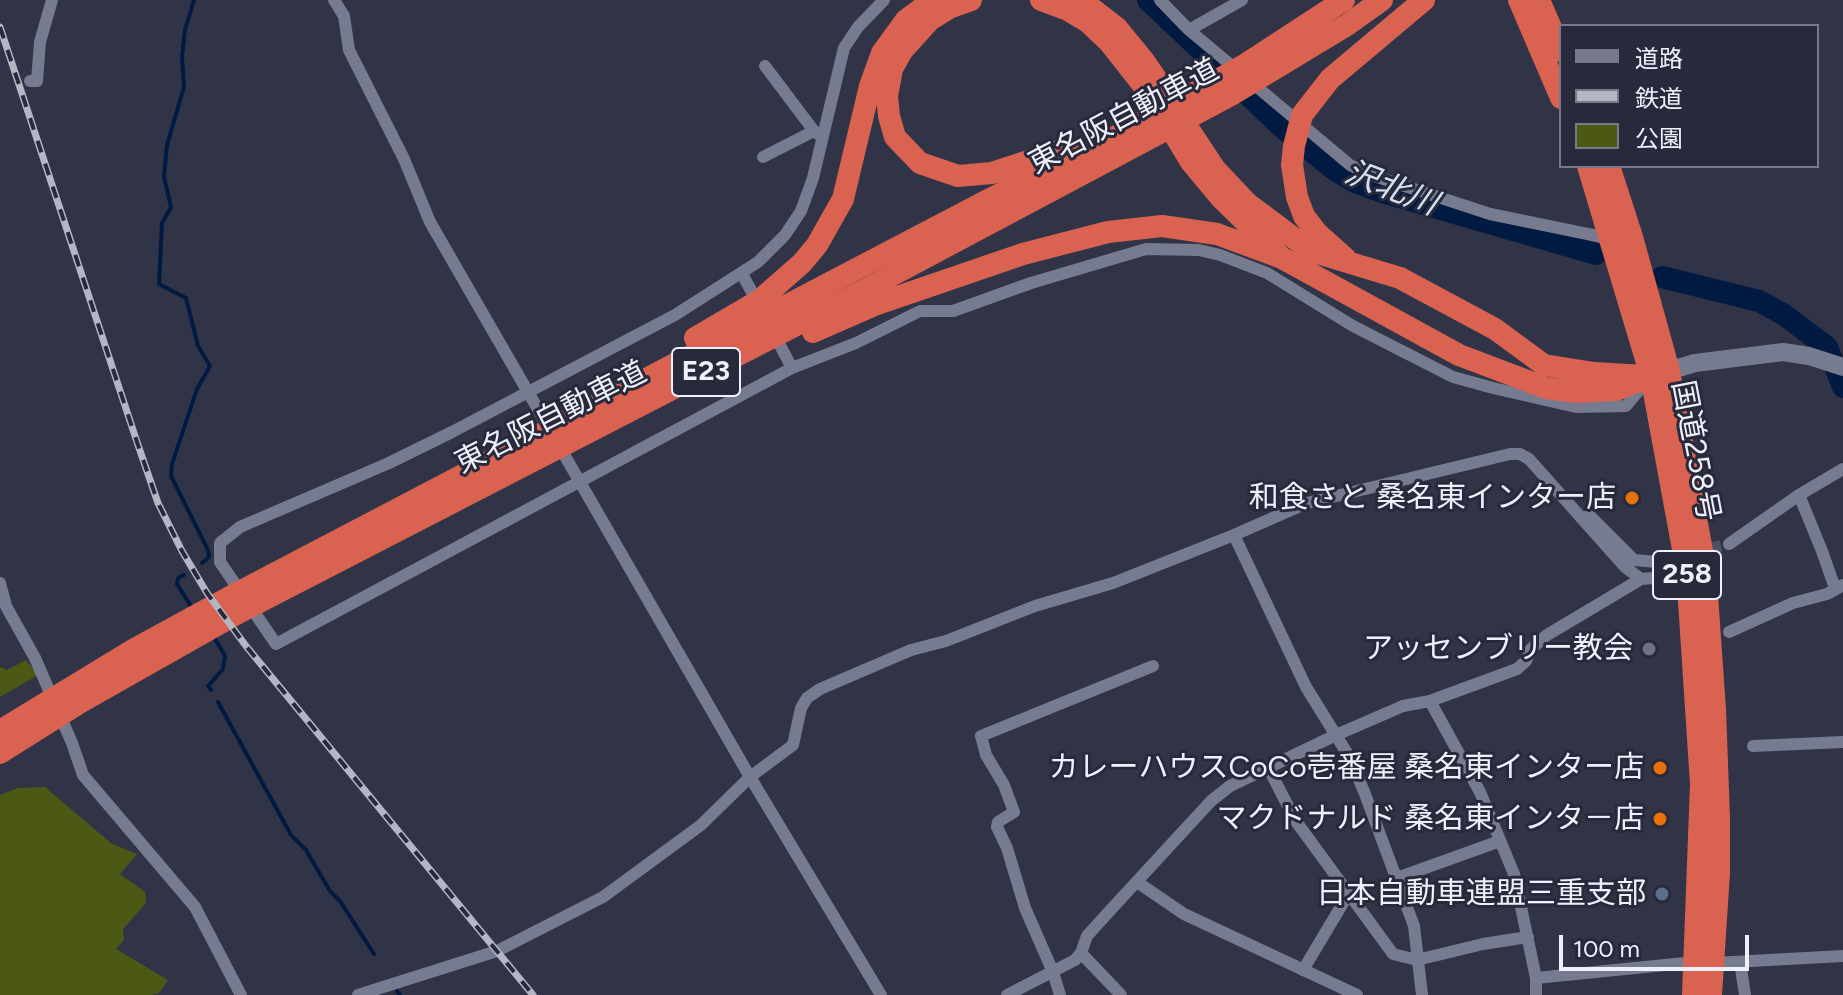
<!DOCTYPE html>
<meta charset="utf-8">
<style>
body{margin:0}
#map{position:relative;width:1843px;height:995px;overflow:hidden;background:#313446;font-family:Figtree,"Noto Sans JP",sans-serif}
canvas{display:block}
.legend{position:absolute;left:1559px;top:24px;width:260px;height:144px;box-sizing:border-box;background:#282a3c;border:2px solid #777989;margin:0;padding:10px 14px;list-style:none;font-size:24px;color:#eef0fc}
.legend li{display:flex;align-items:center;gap:16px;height:40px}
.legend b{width:40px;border:2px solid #777989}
.scale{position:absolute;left:1559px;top:935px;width:190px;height:36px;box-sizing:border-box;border:4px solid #eef0fc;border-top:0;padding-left:10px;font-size:24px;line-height:28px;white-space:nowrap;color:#eef0fc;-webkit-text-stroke:6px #282a3c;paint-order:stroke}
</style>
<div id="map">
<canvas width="1843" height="995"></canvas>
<ul class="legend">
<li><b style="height:10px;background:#777b8f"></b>道路</li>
<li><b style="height:10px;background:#b4b6c4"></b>鉄道</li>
<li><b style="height:22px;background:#4b5915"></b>公園</li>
</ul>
<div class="scale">100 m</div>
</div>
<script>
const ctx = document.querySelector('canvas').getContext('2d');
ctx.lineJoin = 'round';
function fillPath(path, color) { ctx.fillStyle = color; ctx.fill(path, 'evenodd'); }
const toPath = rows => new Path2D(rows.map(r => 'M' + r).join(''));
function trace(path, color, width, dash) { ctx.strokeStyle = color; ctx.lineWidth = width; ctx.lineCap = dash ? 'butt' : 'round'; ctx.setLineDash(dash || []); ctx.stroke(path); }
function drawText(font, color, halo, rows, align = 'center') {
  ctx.font = font + ' Figtree,"Noto Sans JP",sans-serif'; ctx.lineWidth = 6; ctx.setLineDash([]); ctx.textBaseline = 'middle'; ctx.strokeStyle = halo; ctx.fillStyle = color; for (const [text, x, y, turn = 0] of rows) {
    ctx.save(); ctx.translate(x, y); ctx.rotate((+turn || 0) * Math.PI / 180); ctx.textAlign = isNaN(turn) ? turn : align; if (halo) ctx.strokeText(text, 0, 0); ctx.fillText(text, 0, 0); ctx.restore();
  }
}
const green = toPath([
 [26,660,38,675,0,697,0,667,7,670],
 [45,787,112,844,137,854,120,874,145,892,146,903,123,929,124,940,116,949,168,980,159,993,151,995,0,995,0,795,18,788]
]);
const stream = toPath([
 [194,0,185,30,182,57,184,87,167,145,164,177,171,207,162,223,159,284,186,298,198,346,210,366,197,389,172,464,171,476,208,550,209,557,202,563],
 [184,575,178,578,177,584,192,608],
 [211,690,208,686,223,669,225,656,212,634],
 [218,702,291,835,306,850,330,891,340,901,374,954],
 [397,991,400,995]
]);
const river = toPath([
 [1148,0,1284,129,1336,171,1357,183,1382,192,1596,254],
 [1662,277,1759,301,1783,314,1827,347,1843,387]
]);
const streetTunnel = toPath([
 [1657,562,1729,544]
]);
const street = toPath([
 [334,0,344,16,349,50,404,159,430,222,750,777,881,995],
 [884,0,858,27,844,48,813,178,801,211,785,235,758,262,675,315,452,432,389,463,240,527,220,543,220,562,276,644,792,368,856,343,920,311,953,311,1031,283,1146,249,1199,250,1220,255,1267,273,1353,326,1453,377,1493,388,1576,407,1626,406,1646,382],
 [1160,0,1189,30,1350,165,1371,175,1490,214,1612,239],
 [1189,30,1242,0],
 [765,66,814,131,822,137],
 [30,81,37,81,40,42,52,0],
 [763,157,814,131],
 [742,274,759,305],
 [773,332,792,368],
 [1799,495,1822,551,1835,588],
 [1581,518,1590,516,1634,560,1657,562],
 [1234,535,1306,687,1350,758,1365,794,1414,926,1422,995],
 [1729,544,1799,495,1843,469],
 [0,583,6,606,35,658,72,743,83,775,195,907,241,995],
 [1729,632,1793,603,1827,594,1843,585],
 [1430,701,1480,792,1514,874,1536,978,1536,995],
 [1753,746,1843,742],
 [1269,769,1295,820,1393,954,1417,960,1483,944,1528,937],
 [1397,878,1500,841],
 [1137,882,1184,914,1357,995],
 [1081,953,1121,995],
 [1740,962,1745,995],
 [1714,963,1843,956],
 [1303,970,1349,893],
 [1536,978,1695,962],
 [358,995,497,951,603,897,701,825,750,777,793,745,801,708,807,698,820,689,911,650,946,641,1035,606,1113,583,1234,535,1307,503,1510,454,1520,454,1529,459,1625,567,1641,579,1666,577,1690,570],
 [1007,995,1075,960,1081,953,1087,936,1105,916,1211,801,1230,786,1336,735,1403,706,1430,701,1517,669,1526,661,1531,649,1547,635,1641,579],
 [1060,995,1053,972,1025,908,1007,848,997,827,998,822,1014,812,1004,785,986,755,981,736,1153,666]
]);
const secondary = toPath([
 [1658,374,1695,363,1783,352,1809,356,1843,367]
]);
const highway = toPath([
 [971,0,951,7,930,20,902,51,892,69,887,96,889,116,895,137,920,163,958,176,992,173,1059,151],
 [1041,0,1068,10,1088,22,1109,42,1150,94,1191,162,1221,198,1282,258,1459,355,1546,388,1577,392,1616,390,1651,376],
 [1081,0,1117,28,1144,61,1168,96],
 [1519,0,1561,98],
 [1539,0,1561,51],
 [1186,125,1215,169,1247,203,1311,251,1400,278,1495,329,1544,365,1594,373,1644,376],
 [1588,166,1651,376,1687,571,1701,784,1693,995],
 [1609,166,1632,237,1669,371,1705,567,1715,709,1719,818,1719,873,1711,995],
 [1345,258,1317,233,1304,216,1297,197,1292,165,1294,146,1302,115,1330,79,1424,0],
 [813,332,877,304,1023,254,1108,232,1162,226,1217,234,1282,258],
 [695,338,760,300,802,263,817,245,843,199,870,86,882,53,906,20,933,0],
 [0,731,133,650,230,597,990,199,1111,139,1246,64,1344,0],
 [0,753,81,702,240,612,868,288,1231,95,1347,25,1382,0]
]);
const rail = toPath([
 [0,27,137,442,158,503,182,551,207,593,246,646,533,995]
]);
const markers = [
 [1632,498,8,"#e8710a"],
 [1649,649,8,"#6b7280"],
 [1660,768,8,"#e8710a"],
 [1660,819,8,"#e8710a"],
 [1662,894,8,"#5c6f8a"]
];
const shields = [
 [706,372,68],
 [1687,575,68]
];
const shieldNames = [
 ["E23",706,372],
 ["258",1687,575]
];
const streetNames = [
 ["東名阪自動車道",1124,117,-28],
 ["東名阪自動車道",551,418,-27],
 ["国道258号",1695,451,79]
];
const poiNames = [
 ["和食さと 桑名東インター店",1616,498],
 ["アッセンブリー教会",1633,649],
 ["カレーハウスCoCo壱番屋 桑名東インター店",1644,768],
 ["マクドナルド 桑名東インタ－店",1644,819],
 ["日本自動車連盟三重支部",1646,894]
];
const waterNames = [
 ["沢北川",1391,189,21]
];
fillPath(green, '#4b5915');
trace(stream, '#001a42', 4);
trace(river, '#001a42', 22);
trace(streetTunnel, '#4d5061', 12, [12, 6]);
trace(street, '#777b8f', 12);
trace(secondary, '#777b8f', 18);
trace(highway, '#d96251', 22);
trace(rail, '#b4b6c4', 7);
trace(rail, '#282a3c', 4, [12]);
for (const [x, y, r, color] of markers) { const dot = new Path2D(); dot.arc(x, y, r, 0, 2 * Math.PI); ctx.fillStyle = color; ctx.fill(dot); trace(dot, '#282a3c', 3); }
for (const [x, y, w] of shields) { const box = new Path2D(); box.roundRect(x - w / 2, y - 24, w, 48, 6); ctx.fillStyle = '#282a3c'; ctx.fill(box); trace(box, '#eef0fc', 2); }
drawText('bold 28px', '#eef0fc', null, shieldNames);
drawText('30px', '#eef0fc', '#282a3c', streetNames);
drawText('30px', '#eef0fc', '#282a3c', poiNames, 'right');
drawText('italic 32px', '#d5e1f2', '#282a3c', waterNames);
</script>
